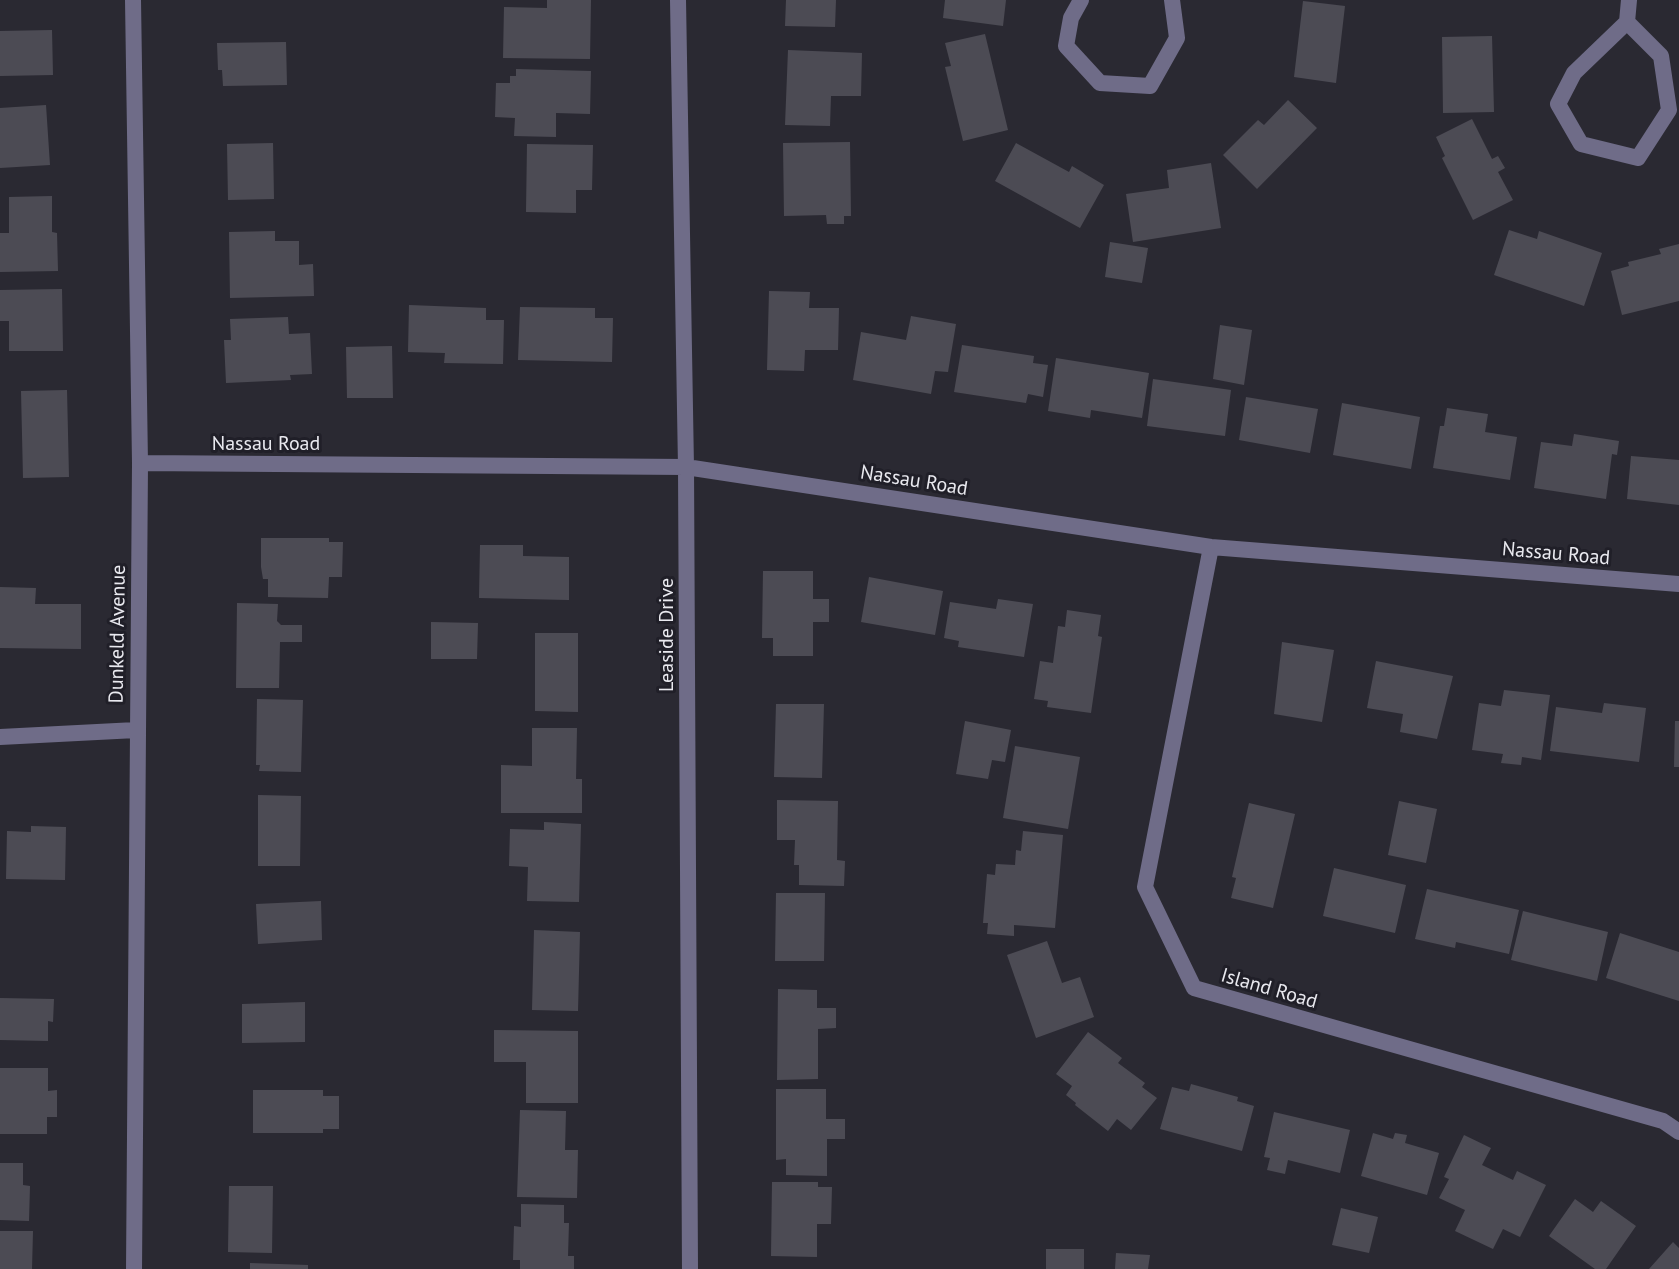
<!DOCTYPE html>
<style>
body{margin:0}
canvas{display:block;background:#2a2932}
</style>
<canvas width="1679" height="1269"></canvas>
<script>
const ctx = document.querySelector('canvas').getContext('2d');
ctx.lineJoin = 'round';
function fillPath(path, color) { ctx.fillStyle = color; ctx.fill(path, 'evenodd'); }
const toPath = rows => new Path2D(rows.map(r => 'M' + r).join(''));
function trace(path, color, width, dash) { ctx.strokeStyle = color; ctx.lineWidth = width; ctx.lineCap = dash ? 'butt' : 'round'; ctx.setLineDash(dash || []); ctx.stroke(path); }
function drawText(font, color, halo, rows, align = 'center') {
  ctx.font = font + ' "PT Sans",sans-serif'; ctx.lineWidth = 6; ctx.setLineDash([]); ctx.textBaseline = 'middle'; ctx.strokeStyle = halo; ctx.fillStyle = color; for (const [text, x, y, turn = 0] of rows) {
    ctx.save(); ctx.translate(x, y); ctx.rotate((+turn || 0) * Math.PI / 180); ctx.textAlign = isNaN(turn) ? turn : align; if (halo) ctx.strokeText(text, 0, 0); ctx.fillText(text, 0, 0); ctx.restore();
  }
}
const building = toPath([
 [547,0,591,0,590,59,503,58,504,7,547,8],
 [786,0,836,0,835,27,785,26],
 [945,0,1006,0,1003,26,943,18],
 [1303,1,1345,6,1336,83,1294,77],
 [52,30,53,75,0,76,0,31],
 [985,34,1008,130,963,141,945,67,951,66,945,43],
 [1492,36,1494,112,1443,113,1442,37],
 [286,42,287,85,223,86,222,70,218,70,217,43],
 [788,50,862,53,861,96,831,96,830,126,785,125],
 [516,69,591,71,590,114,556,113,556,137,514,136,515,118,495,117,496,83,510,83,510,76,516,76],
 [1288,100,1317,128,1257,189,1223,155,1258,120,1264,125],
 [46,105,50,165,0,168,0,108],
 [1472,119,1492,159,1498,156,1505,168,1498,172,1513,200,1473,220,1442,158,1445,156,1436,137],
 [850,142,851,216,844,216,844,224,827,224,826,215,784,216,783,143],
 [273,143,274,199,228,200,227,144],
 [1016,143,1069,172,1072,166,1104,185,1080,228,995,181],
 [527,144,593,145,592,190,576,190,576,213,526,212],
 [1211,163,1221,228,1133,242,1126,194,1169,188,1167,170],
 [52,196,52,232,57,233,58,271,0,272,0,233,9,233,9,197],
 [1509,230,1537,239,1539,231,1602,253,1584,306,1494,275],
 [275,231,275,241,299,241,299,265,313,264,314,296,230,298,229,232],
 [1110,242,1148,248,1142,283,1105,277],
 [1679,244,1679,301,1622,315,1611,271,1629,266,1628,262,1661,254,1659,249],
 [62,289,63,351,9,351,9,321,0,321,0,290],
 [769,291,810,292,809,308,839,308,838,350,805,350,804,371,767,370],
 [409,305,486,308,486,320,504,320,503,364,444,363,445,353,408,352],
 [520,307,595,308,595,318,613,318,612,362,518,360],
 [911,316,956,324,948,372,935,371,931,394,853,380,861,332,906,340],
 [288,317,289,334,310,333,312,374,290,375,291,380,226,383,224,340,231,340,230,319],
 [1220,325,1252,330,1244,385,1213,379],
 [962,345,1034,356,1033,363,1048,365,1043,397,1028,394,1026,403,954,392],
 [392,346,393,398,347,398,346,347],
 [1056,358,1149,373,1142,418,1091,410,1090,418,1048,411],
 [1153,379,1231,390,1225,436,1147,426],
 [67,390,69,477,23,478,21,391],
 [1246,397,1318,409,1310,453,1239,440],
 [1342,403,1420,417,1411,469,1333,455],
 [1447,408,1488,414,1485,432,1517,437,1510,480,1433,468,1440,426,1444,426],
 [1574,434,1619,441,1617,455,1612,454,1606,499,1534,488,1541,442,1572,446],
 [1631,456,1679,460,1679,505,1627,499],
 [261,538,329,538,329,542,343,542,342,577,329,577,328,598,268,597,268,579,263,579,261,567],
 [480,545,523,545,523,556,569,557,569,600,479,598],
 [763,571,813,571,813,599,829,599,829,622,813,622,813,656,773,656,773,638,762,638],
 [869,577,943,591,935,635,861,622],
 [0,587,36,588,35,604,81,604,81,649,0,648],
 [998,599,1033,604,1024,657,958,647,959,641,944,638,950,602,996,609],
 [237,603,278,604,277,621,281,625,302,625,302,642,280,642,279,688,236,688],
 [1067,610,1101,615,1098,636,1102,637,1091,713,1047,707,1048,701,1034,699,1040,661,1053,663,1058,626,1065,627],
 [431,622,478,623,477,659,431,659],
 [535,633,578,633,578,712,535,711],
 [1282,642,1334,650,1322,722,1274,714],
 [1376,661,1453,676,1437,739,1400,732,1403,714,1367,708],
 [1504,690,1550,695,1541,760,1522,757,1521,765,1501,763,1503,754,1472,750,1479,703,1501,706],
 [257,699,303,700,301,772,259,771,260,765,256,765],
 [1604,703,1646,708,1639,762,1550,751,1556,707,1602,713],
 [776,704,824,704,822,778,774,777],
 [965,721,1011,730,1005,762,992,760,988,779,956,774],
 [1675,721,1679,721,1679,767,1674,767],
 [532,728,577,728,576,779,582,779,582,813,501,813,501,765,532,766],
 [1015,746,1080,757,1068,829,1003,818],
 [258,795,301,796,300,866,258,866],
 [777,800,838,801,837,860,845,861,844,886,799,885,799,865,794,865,795,840,777,840],
 [1399,801,1437,809,1426,863,1388,855],
 [1249,803,1295,814,1273,908,1231,898,1236,878,1232,877],
 [544,822,581,824,579,902,527,901,528,867,509,866,510,829,544,830],
 [31,826,66,827,65,880,6,879,7,831,31,832],
 [1023,831,1063,835,1055,928,1014,925,1014,936,987,934,988,923,983,923,987,874,995,875,996,864,1015,865,1016,850,1021,851],
 [1334,868,1406,885,1395,933,1323,916],
 [1427,889,1519,910,1509,954,1456,942,1455,948,1415,939],
 [776,893,825,893,824,961,775,961],
 [321,901,322,940,258,944,256,904],
 [1523,911,1608,932,1597,981,1511,960],
 [534,930,580,932,578,1011,532,1010],
 [1620,933,1679,952,1679,1001,1606,978],
 [1047,941,1062,983,1080,977,1094,1017,1036,1038,1007,955],
 [778,989,817,990,817,1008,836,1008,836,1028,818,1029,818,1079,777,1080],
 [0,998,54,999,53,1022,48,1021,48,1041,0,1040],
 [305,1002,305,1042,242,1043,242,1004],
 [494,1030,578,1031,578,1103,526,1103,526,1062,494,1062],
 [1088,1032,1122,1058,1118,1063,1145,1083,1142,1087,1157,1098,1131,1130,1117,1119,1108,1131,1075,1105,1076,1103,1066,1095,1072,1086,1056,1074],
 [0,1068,48,1068,48,1091,57,1090,57,1117,47,1117,47,1134,0,1134],
 [1191,1084,1238,1097,1237,1101,1254,1106,1242,1151,1160,1129,1172,1087,1189,1091],
 [776,1089,826,1089,826,1119,845,1119,845,1139,827,1139,827,1176,786,1175,786,1159,776,1160],
 [253,1090,323,1090,323,1096,339,1096,339,1129,323,1129,323,1133,253,1133],
 [520,1110,566,1111,565,1150,578,1150,577,1198,517,1197],
 [1274,1112,1350,1130,1340,1173,1288,1160,1285,1174,1267,1170,1270,1158,1264,1157],
 [1373,1133,1393,1139,1395,1133,1407,1135,1405,1143,1439,1153,1427,1195,1361,1176],
 [1464,1135,1491,1148,1482,1165,1513,1180,1517,1171,1546,1185,1520,1237,1503,1229,1493,1249,1455,1231,1465,1210,1439,1198,1449,1179,1444,1177],
 [0,1163,23,1163,23,1185,30,1186,29,1221,0,1220],
 [772,1182,818,1182,818,1187,832,1187,831,1224,817,1224,817,1257,771,1256],
 [229,1186,273,1186,272,1253,228,1252],
 [1575,1199,1593,1212,1601,1201,1636,1226,1606,1269,1595,1269,1549,1236],
 [521,1204,564,1205,564,1223,569,1223,568,1256,574,1256,574,1269,520,1269,520,1260,513,1260,514,1226,521,1227],
 [1341,1208,1378,1217,1369,1253,1332,1245],
 [0,1231,33,1231,32,1269,0,1269],
 [1673,1242,1679,1248,1679,1269,1649,1269],
 [1046,1249,1084,1249,1084,1269,1046,1269],
 [1116,1253,1150,1255,1148,1269,1115,1269],
 [250,1263,308,1265,308,1269,250,1269]
]);
const street = toPath([
 [133,0,140,463,134,1269],
 [678,0,686,467,690,1269],
 [1081,0,1071,18,1066,46,1100,83,1150,86,1177,38,1172,0],
 [1627,22,1661,56,1669,110,1638,158,1581,144,1558,104,1574,73,1627,22,1629,0],
 [140,463,686,467,1211,547,1679,584],
 [1211,547,1145,887,1194,988,1663,1121,1679,1132],
 [0,737,136,730]
]);
const streetNames = [
 ["Nassau Road",266,444],
 ["Nassau Road",914,481,9],
 ["Nassau Road",1556,554,5],
 ["Dunkeld Avenue",118,634,-89],
 ["Leaside Drive",667,635,-90],
 ["Island Road",1269,989,16]
];
fillPath(building, '#4c4b54');
trace(street, '#6f6c88', 16);
drawText('20px', '#e9e9ef', '#201f28', streetNames);
</script>
